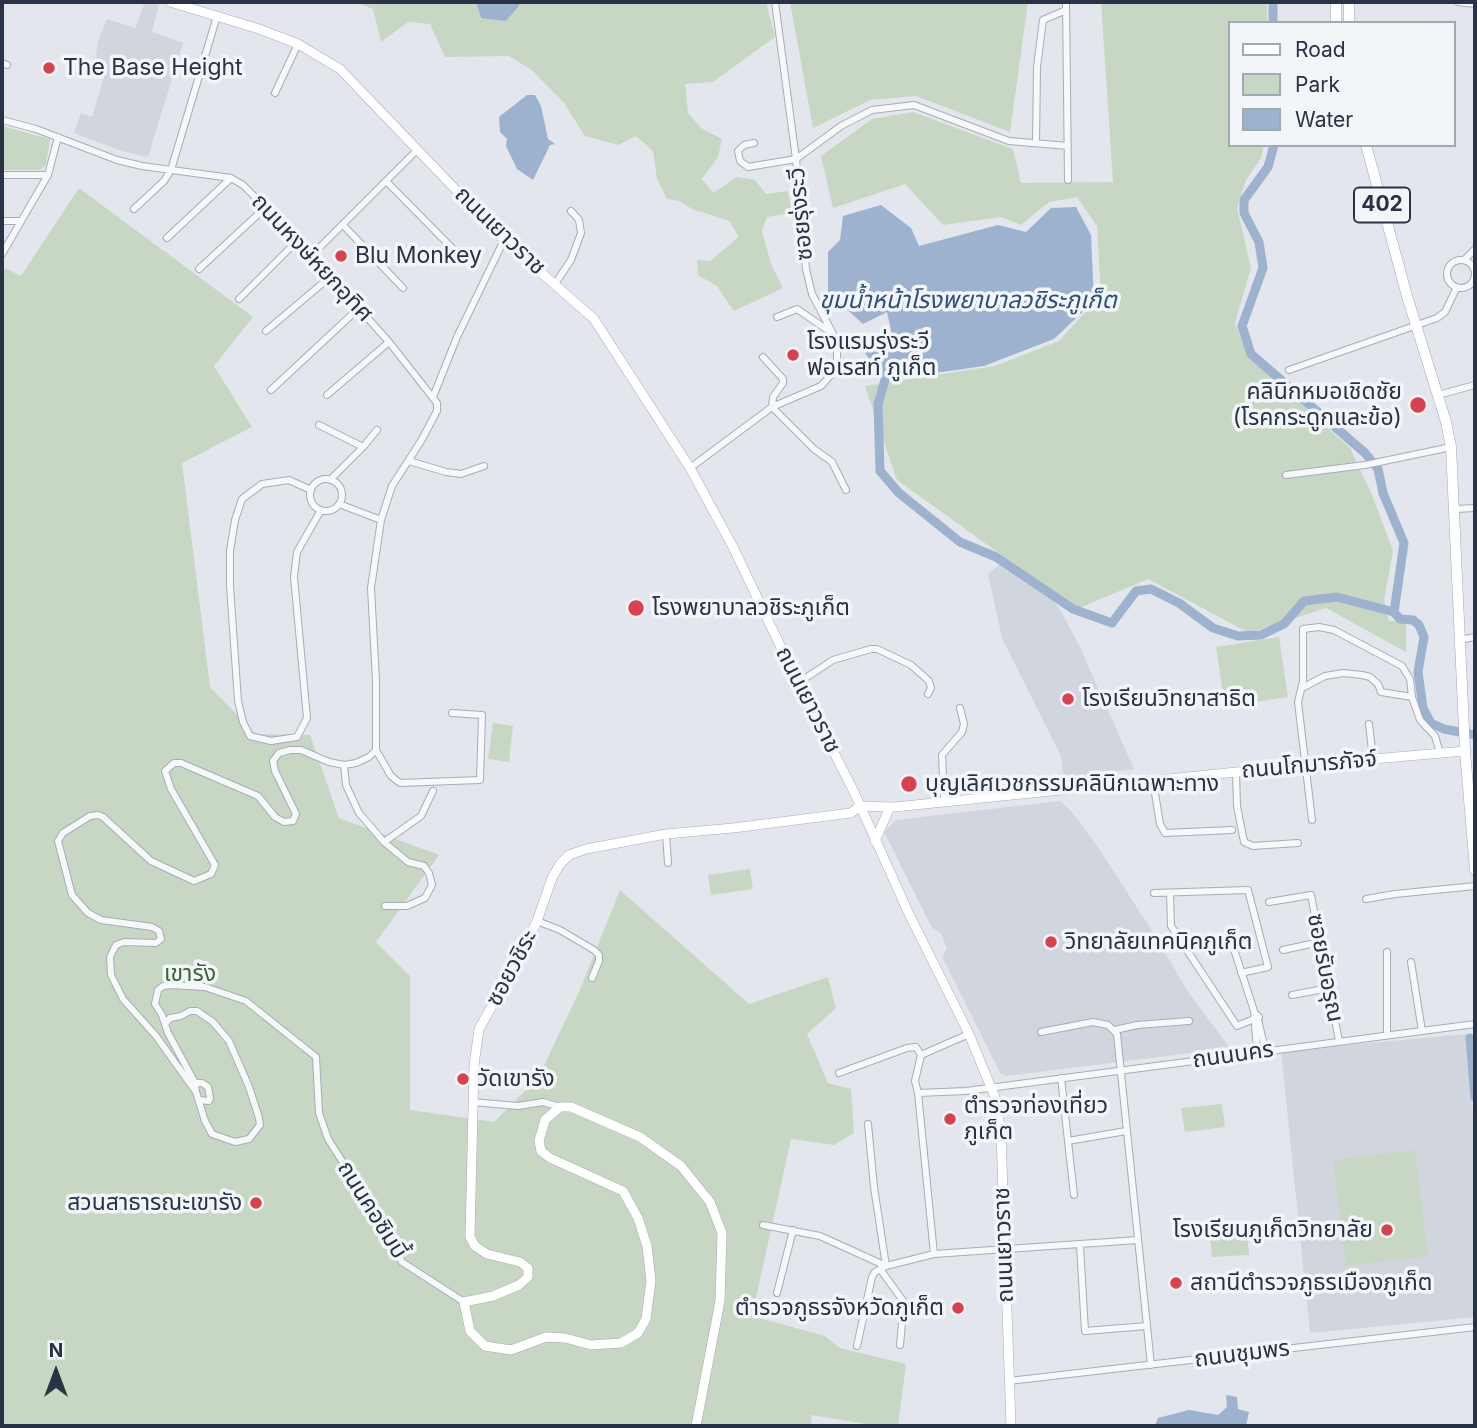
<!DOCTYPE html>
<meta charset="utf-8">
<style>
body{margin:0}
#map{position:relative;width:1477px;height:1428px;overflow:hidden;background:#e3e6ec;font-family:Inter,sans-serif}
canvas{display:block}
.frame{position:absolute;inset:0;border:4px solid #293246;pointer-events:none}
.legend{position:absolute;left:1228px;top:21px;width:228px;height:126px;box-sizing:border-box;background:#f3f6f9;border:2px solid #a2a8b1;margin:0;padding:9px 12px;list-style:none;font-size:21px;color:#293246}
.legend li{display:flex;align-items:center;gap:14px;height:35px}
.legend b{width:35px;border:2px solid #a2a8b1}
.north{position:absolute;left:21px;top:1337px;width:70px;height:70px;-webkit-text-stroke:5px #f3f6f9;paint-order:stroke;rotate:0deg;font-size:19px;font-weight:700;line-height:28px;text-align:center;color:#293246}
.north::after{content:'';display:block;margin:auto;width:24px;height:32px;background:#293246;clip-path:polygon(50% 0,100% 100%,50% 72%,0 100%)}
</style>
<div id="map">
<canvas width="1477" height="1428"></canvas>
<div class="frame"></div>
<ul class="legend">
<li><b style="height:9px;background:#fff"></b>Road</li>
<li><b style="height:19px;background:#c8d7c4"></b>Park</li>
<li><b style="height:19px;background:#9cb2ce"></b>Water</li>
</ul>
<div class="north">N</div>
</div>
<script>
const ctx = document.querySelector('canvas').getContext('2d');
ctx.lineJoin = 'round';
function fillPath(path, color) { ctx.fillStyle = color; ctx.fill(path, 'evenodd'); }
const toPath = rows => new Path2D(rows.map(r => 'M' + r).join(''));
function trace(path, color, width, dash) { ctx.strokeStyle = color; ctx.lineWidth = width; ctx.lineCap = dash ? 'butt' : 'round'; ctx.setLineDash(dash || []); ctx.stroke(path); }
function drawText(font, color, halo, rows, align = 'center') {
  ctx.font = font + ' Inter,"Noto Sans Thai",sans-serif'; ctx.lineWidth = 7; ctx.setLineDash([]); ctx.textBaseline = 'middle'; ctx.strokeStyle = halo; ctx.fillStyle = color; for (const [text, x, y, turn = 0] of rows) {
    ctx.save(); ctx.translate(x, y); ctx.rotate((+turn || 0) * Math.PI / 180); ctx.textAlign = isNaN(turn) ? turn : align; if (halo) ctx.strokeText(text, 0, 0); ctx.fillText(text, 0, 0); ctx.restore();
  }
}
const built = toPath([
 [145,2,159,5,152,32,183,43,148,157,122,151,74,133,81,113,92,117,104,77,95,64,98,41,107,19,135,28],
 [1001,563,1054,599,1078,643,1134,769,1064,779,1061,756,1002,638,988,574],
 [1060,801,1071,811,1098,847,1154,934,1188,992,1230,1048,1007,1076,1001,1074,942,957,947,949,941,933,932,928,884,832,896,820],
 [1468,1034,1475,1144,1475,1317,1310,1333,1281,1051]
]);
const green = toPath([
 [360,2,476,2,481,18,518,7,520,2,766,2,775,37,713,82,685,84,688,113,701,128,722,139,718,157,702,179,713,193,737,177,755,180,766,194,788,191,792,213,767,217,762,231,771,264,783,288,734,311,717,286,698,275,697,260,710,261,739,237,729,221,692,209,679,201,667,199,657,179,653,151,636,136,618,145,585,136,564,103,533,71,509,56,445,57,430,24,408,22,381,42,373,9,360,4],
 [790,2,1028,2,1010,132,916,96,870,100,813,128],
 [1101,2,1267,2,1267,23,1230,23,1230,145,1264,145,1261,158,1246,180,1237,208,1251,268,1235,323,1248,356,1350,448,1372,495,1393,551,1384,600,1389,621,1406,620,1406,652,1326,608,1249,633,1148,579,1077,609,897,480,865,386,995,366,1059,341,1101,295,1097,226,1077,197,1049,202,1021,225,1001,217,943,225,905,184,833,208,821,156,872,119,913,112,1013,149,1021,183,1113,182],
 [2,126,50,139,46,165,40,170,2,170],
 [79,188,253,317,214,366,252,427,182,463,210,687,256,734,310,735,339,818,439,855,376,942,410,976,410,1110,494,1122,538,1078,579,992,620,890,749,1004,828,977,836,1008,807,1034,828,1083,851,1089,854,1133,834,1145,791,1139,752,1316,825,1336,840,1348,906,1364,898,1426,879,1426,811,1415,812,1426,2,1426,2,273,5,268,21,276],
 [1279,637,1288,697,1225,707,1216,647],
 [493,723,513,726,509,762,488,759],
 [750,869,753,889,711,895,708,875],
 [1222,1104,1225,1127,1185,1132,1181,1108],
 [1415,1150,1428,1256,1346,1266,1333,1160],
 [1247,1233,1249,1255,1212,1257,1210,1235]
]);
const water = toPath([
 [476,2,520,2,518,7,506,21,481,18],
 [527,95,535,95,541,106,548,139,555,144,550,145,533,180,517,169,506,146,507,139,500,132,499,117],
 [881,205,911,228,919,246,998,225,1026,232,1051,208,1076,207,1091,235,1094,301,1054,339,984,366,885,380,863,350,892,335,887,312,863,324,828,292,828,252,840,240,843,216],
 [1226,1395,1237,1397,1238,1409,1249,1412,1246,1426,1155,1426,1158,1418,1189,1410,1218,1415,1227,1407]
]);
const canal = toPath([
 [1273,23,1273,2],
 [1274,145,1268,167,1244,200,1244,213,1259,242,1263,268,1242,326,1251,354,1365,453,1378,469,1383,493,1404,543,1394,612,1400,619,1413,620,1419,625,1424,637,1418,672,1423,708,1431,723,1444,729,1475,735],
 [885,380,878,404,880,471,899,493,960,542,996,557,1073,609,1112,623,1136,591,1151,589,1179,603,1213,628,1238,636,1261,635,1284,624,1304,601,1337,597,1394,612],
 [1470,1038,1475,1097]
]);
const street = toPath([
 [1066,2,1068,180],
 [1458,2,1475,4],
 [2,63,7,65],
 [275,93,298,44],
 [2,120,36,129,117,160,142,166,231,178,243,185,298,240,389,342,437,403,437,411,421,441,392,486,381,520,371,588,376,681,376,750,369,757,356,763,344,765,329,762,301,750,290,750,279,753,273,761,275,771,296,814,293,821,284,822,275,817,258,796,181,763,174,763,165,771,171,789,215,865,211,874,194,881,151,861,103,817,98,815,90,816,63,833,58,841,72,895,88,913,101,920,152,927,159,931,161,939,156,943,124,942,116,945,110,957,111,975,123,999,156,1036,196,1092],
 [754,143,744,145,738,151,740,161,748,167,796,159,841,126,872,110,914,105,1009,141,1068,146],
 [1036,143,1037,67,1043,20,1066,10],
 [2,175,48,175],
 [386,181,454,250],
 [134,209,164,181,171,170,217,16],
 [2,221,21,221],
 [343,225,403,288],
 [167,238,231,178],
 [2,254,48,175,58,137],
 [312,255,418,149],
 '1447 274a14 14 0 1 1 28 0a14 14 0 1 1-28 0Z',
 [1464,260,1475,249],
 [199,269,266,207],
 [555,284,571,260,581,233,579,220,571,211],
 [239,299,298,240],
 [777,317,797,309,832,333],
 [266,331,330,277],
 [763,357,783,379,783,383,773,397,772,407,814,449,832,462,846,490],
 [1289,370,1437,318,1445,312,1457,287],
 [271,390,359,308],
 [327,395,389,342],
 [1438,395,1475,385],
 [433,397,457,337,504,240],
 [319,425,363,447],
 [409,461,446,472,461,474,484,466],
 [690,468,772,407,821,386,837,368,837,349,833,334,812,294,806,269,796,159,775,2],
 [1286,475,1365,465,1451,447],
 '310 495a16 16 0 1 1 32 0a16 16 0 1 1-32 0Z',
 [330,480,363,447,377,430],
 [311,490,289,480,262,484,242,499,235,520,230,551,230,586,238,701,243,722,250,736,271,741,297,737,307,718,294,577,297,552,321,510],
 [339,504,381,520],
 [1455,509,1475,508],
 [1459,640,1475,637],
 [798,683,833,660,871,649,877,649,911,665,929,681,931,688,928,694],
 [1302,688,1325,676,1343,673,1362,675,1370,677,1378,684,1381,692,1412,697],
 [1369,724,1373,759],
 [376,750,391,776,400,783,480,780,482,715,452,713],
 [344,765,346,785,359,813,384,842,408,862,424,866,429,873,432,885,425,898,407,906,385,906],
 [1236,772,1237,806,1244,842,1253,846,1298,843],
 [1153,781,1160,824,1165,833,1232,830],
 [944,802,942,755,962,732,964,724,960,708],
 [1312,820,1298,702,1303,681,1303,629,1319,627,1334,630,1402,666,1410,679,1412,697,1420,720,1435,736,1440,753],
 [666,834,668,863],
 [384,842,421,816,433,791],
 [1154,893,1248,890,1268,967,1241,973],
 [1170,893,1171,926,1237,1026,1259,1017],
 [1366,899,1395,894,1475,886],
 [1269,902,1311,895,1339,1041],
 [537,921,560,930,594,950,599,955,599,961,592,978],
 [1183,942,1232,943,1254,1011,1257,1051],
 [1283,950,1320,942],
 [1387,952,1387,1035],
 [1411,962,1422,1031],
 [1292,995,1329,988],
 [1257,1015,1265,1050],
 [165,1024,170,1018,181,1016,190,1011,197,1011,213,1022,229,1041,249,1087,259,1118,260,1125,249,1139,235,1142,212,1134,205,1121,196,1092,195,1083,168,1033,162,1015,155,1004,158,990,163,986,171,985,205,987,246,1001,316,1057,319,1113,328,1139,362,1192,402,1262,464,1302],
 [1115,1030,1137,1025,1189,1021],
 [1041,1032,1093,1022,1108,1025,1117,1034,1151,1365],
 [921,1055,915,1081,918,1093,934,1254],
 [839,1073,907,1048,916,1047,921,1055,969,1034],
 [1061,1078,1074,1195],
 [194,1083,202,1083,208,1087,210,1098,209,1101,199,1100],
 [918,1093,966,1091,1475,1024],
 [472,1102,518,1106,543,1102,560,1107],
 [868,1124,874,1187,886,1266],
 [1068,1141,1126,1131],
 [763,1225,820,1236,886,1266],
 [1080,1245,1085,1331,1147,1326],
 [880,1269,904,1302,900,1345],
 [777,1293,793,1230],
 [857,1346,872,1277,875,1272,886,1266,934,1254,1138,1240],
 [1009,1381,1475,1327]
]);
const secondary = toPath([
 [170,2,259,29,298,44,340,69,504,240,594,319,690,468,733,547,788,662,854,792,909,914,969,1034,995,1097,1001,1134,1011,1426],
 [860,806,895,807,1305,765,1465,751],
 [875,841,890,807],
 [696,1426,720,1301,722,1233,710,1202,681,1166,640,1137,571,1107,560,1107,545,1120,539,1141,541,1151,550,1158,623,1191,638,1218,647,1246,651,1281,646,1319,638,1333,621,1343,591,1345,565,1338,546,1337,511,1350,485,1346,470,1331,464,1302,493,1296,519,1285,528,1277,528,1268,520,1262,487,1254,475,1246,470,1237,474,1065,479,1029,522,953,537,921,552,878,560,864,569,855,586,849,666,834,733,828,851,813,860,806]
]);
const primary = toPath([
 [1336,2,1336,23],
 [1349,2,1349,23],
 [1366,145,1407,296,1446,422,1451,447,1465,751,1475,870]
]);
const markers = [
 [49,68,7,"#d9414f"],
 [341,256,7,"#d9414f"],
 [793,355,7,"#d9414f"],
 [1418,405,9,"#d9414f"],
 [636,608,9,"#d9414f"],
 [1068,699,7,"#d9414f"],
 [909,784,9,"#d9414f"],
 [1051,942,7,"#d9414f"],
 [463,1079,7,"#d9414f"],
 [950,1119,7,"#d9414f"],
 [256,1203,7,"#d9414f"],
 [1387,1230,7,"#d9414f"],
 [1176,1283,7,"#d9414f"],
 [958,1308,7,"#d9414f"]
];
const shields = [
 [1382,205,56]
];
const shieldNames = [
 ["402",1382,205]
];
const poiNames = [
 ["The Base Height",63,68],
 ["Blu Monkey",355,256],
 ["โรงแรมรุ่งระวี",807,342],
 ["ฟอเรสท์ ภูเก็ต",807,368],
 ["คลินิกหมอเชิดชัย",1402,392,"right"],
 ["(โรคกระดูกและข้อ)",1402,418,"right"],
 ["โรงพยาบาลวชิระภูเก็ต",652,608],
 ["โรงเรียนวิทยาสาธิต",1082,699],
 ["บุญเลิศเวชกรรมคลินิกเฉพาะทาง",925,784],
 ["วิทยาลัยเทคนิคภูเก็ต",1065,942],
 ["วัดเขารัง",477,1079],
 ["ตำรวจท่องเที่ยว",964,1106],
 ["ภูเก็ต",964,1132],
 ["สวนสาธารณะเขารัง",242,1203,"right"],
 ["โรงเรียนภูเก็ตวิทยาลัย",1373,1230,"right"],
 ["สถานีตำรวจภูธรเมืองภูเก็ต",1190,1283],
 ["ตำรวจภูธรจังหวัดภูเก็ต",944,1308,"right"]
];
const streetNames = [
 ["ซอยรุ่งระวี",801,214,-95],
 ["ถนนเยาวราช",500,231,44],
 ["ถนนหงษ์หยกอุทิศ",312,258,47],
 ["ถนนเยาวราช",808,700,63],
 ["ถนนโกมารภัจจ์",1309,765,-5],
 ["ซอยวชิระ",512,968,-62],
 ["ซอยรับอรุณ",1325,968,79],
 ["ถนนนคร",1233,1055,-8],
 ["ถนนคอซิมบี้",372,1210,58],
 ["ถนนเยาวราช",1004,1245,-92],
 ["ถนนชุมพร",1242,1354,-7]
];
const parkNames = [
 ["เขารัง",190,974]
];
const waterNames = [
 ["ขุมน้ำหน้าโรงพยาบาลวชิระภูเก็ต",968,301]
];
fillPath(built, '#d1d5de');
fillPath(green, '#c8d7c4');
fillPath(water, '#9cb2ce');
trace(canal, '#9cb2ce', 9);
trace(street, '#a7acb7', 8);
trace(secondary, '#a7acb7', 10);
trace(primary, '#a2aab9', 11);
trace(street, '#f7f8fa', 6);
trace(secondary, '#fff', 9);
trace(primary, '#fff', 10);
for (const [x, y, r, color] of markers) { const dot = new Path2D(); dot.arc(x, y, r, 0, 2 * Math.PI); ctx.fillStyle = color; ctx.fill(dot); trace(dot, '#f3f6f9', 2.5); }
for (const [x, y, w] of shields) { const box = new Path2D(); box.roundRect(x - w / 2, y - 17.5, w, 35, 5); ctx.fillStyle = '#f3f6f9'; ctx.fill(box); trace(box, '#293246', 2); }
drawText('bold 21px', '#293246', null, shieldNames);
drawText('23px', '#293246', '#f3f6f9', poiNames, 'left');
drawText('23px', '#293246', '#f3f6f9', streetNames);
drawText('23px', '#3c6336', '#f3f6f9', parkNames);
drawText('italic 24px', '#304e7e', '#f3f6f9', waterNames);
</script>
